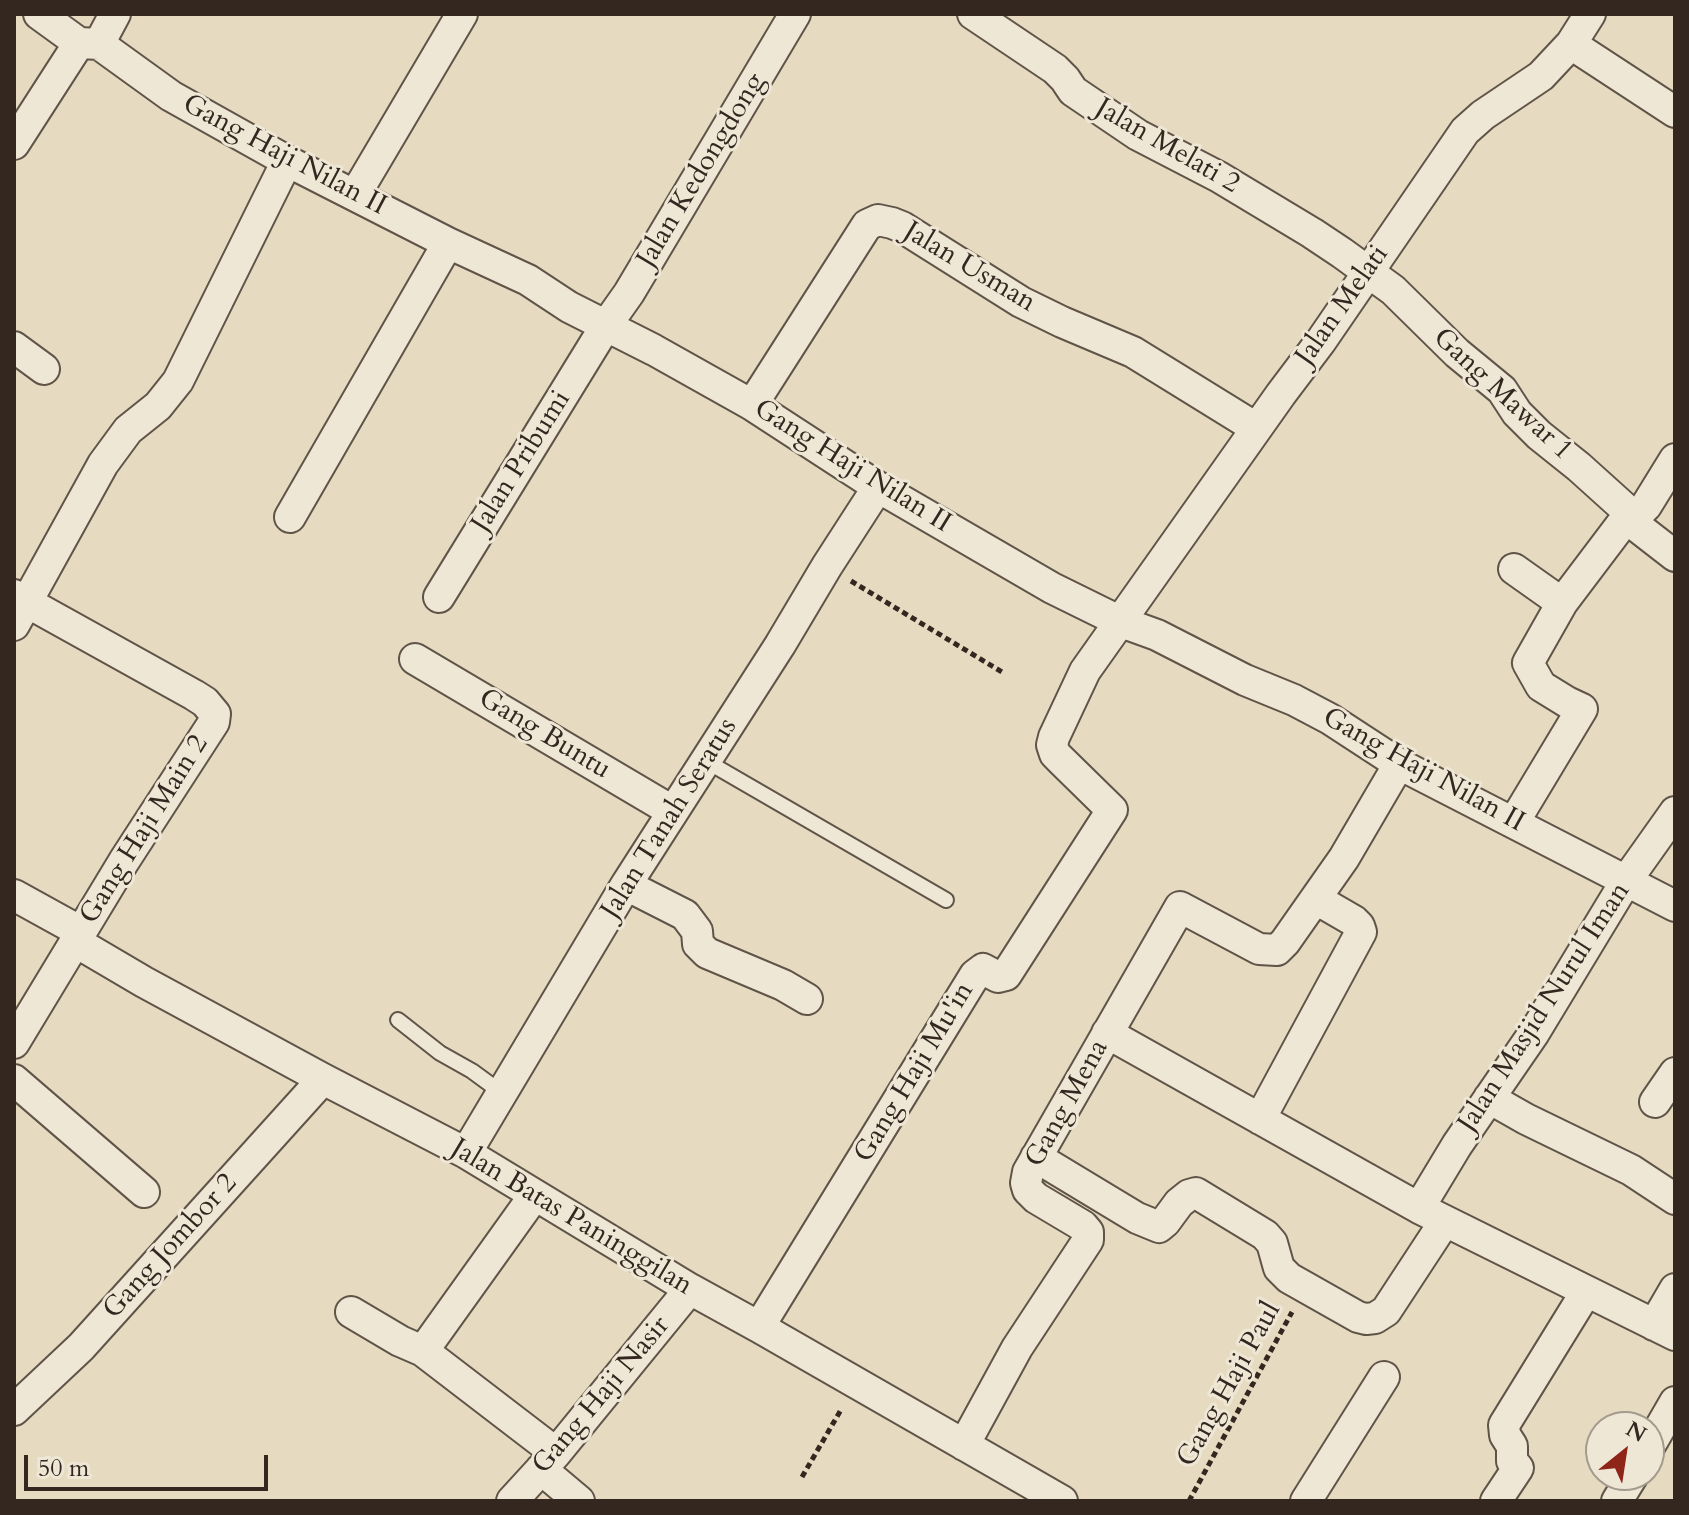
<!DOCTYPE html>
<style>
body{margin:0}
#map{position:relative;width:1689px;height:1515px;overflow:hidden;background:#e6dac0;font-family:Cardo,serif}
canvas{display:block}
.frame{position:absolute;inset:0;border:16px solid #332720;pointer-events:none}
.north{position:absolute;left:1585px;top:1411px;width:80px;height:80px;box-sizing:border-box;background:#efe7d6;border:2px solid #a49a8d;border-radius:50%;rotate:30deg;font-size:22px;font-weight:700;line-height:32px;text-align:center;color:#332720}
.north::after{content:'';display:block;margin:auto;width:28px;height:36px;background:#8f2418;clip-path:polygon(50% 0,100% 100%,50% 72%,0 100%)}
.scale{position:absolute;left:24px;top:1455px;width:244px;height:36px;box-sizing:border-box;border:4px solid #332720;border-top:0;padding-left:10px;font-size:24px;line-height:28px;white-space:nowrap;color:#332720;-webkit-text-stroke:6px #efe7d6;paint-order:stroke}
</style>
<div id="map">
<canvas width="1689" height="1515"></canvas>
<div class="frame"></div>
<div class="north">N</div>
<div class="scale">50 m</div>
</div>
<script>
const ctx = document.querySelector('canvas').getContext('2d');
ctx.lineJoin = 'round';
const toPath = rows => new Path2D(rows.map(r => 'M' + r).join(''));
function trace(path, color, width, dash) { ctx.strokeStyle = color; ctx.lineWidth = width; ctx.lineCap = dash ? 'butt' : 'round'; ctx.setLineDash(dash || []); ctx.stroke(path); }
function drawText(font, color, halo, rows, align = 'center') {
  ctx.font = font + ' Cardo,serif'; ctx.lineWidth = 6; ctx.setLineDash([]); ctx.textBaseline = 'middle'; ctx.strokeStyle = halo; ctx.fillStyle = color; for (const [text, x, y, turn = 0] of rows) {
    ctx.save(); ctx.translate(x, y); ctx.rotate((+turn || 0) * Math.PI / 180); ctx.textAlign = isNaN(turn) ? turn : align; if (halo) ctx.strokeText(text, 0, 0); ctx.fillText(text, 0, 0); ctx.restore();
  }
}
const path = toPath([
 [851,581,1002,672],
 [802,1477,842,1408],
 [1189,1501,1292,1312]
]);
const service = toPath([
 [706,761,946,900],
 [398,1020,440,1053,472,1071,502,1093]
]);
const minor = toPath([
 [39,14,79,43,99,44,171,96,287,161,448,243,528,280,569,307,654,350,752,405,878,487,1052,588,1121,622,1157,635,1245,680,1294,700,1330,719,1399,764,1675,906],
 [973,14,1055,69,1065,79,1073,91,1138,135,1219,177,1312,233,1342,253,1393,290,1457,353,1502,390,1517,413,1539,435,1579,467,1630,513,1637,515,1646,506,1675,459],
 [99,44,115,14],
 [1571,44,1675,112],
 [14,144,79,43],
 [355,195,462,14],
 [14,347,44,369],
 [752,405,867,225,878,220,892,223,902,227,1021,302,1062,322,1133,352,1256,428],
 [290,517,448,243],
 [1626,518,1675,556],
 [1514,569,1562,603],
 [14,595,194,695,205,702,215,714,214,722,124,861,14,1043],
 [439,597,605,327,629,293,795,14],
 [14,625,103,464,128,430,158,406,178,381,287,161],
 [415,659,672,811],
 [1514,822,1582,709,1567,702,1541,686,1528,663,1562,603,1630,513],
 [626,885,685,915,697,931,698,944,707,953,783,985,807,999],
 [14,895,81,932],
 [76,942,144,982,323,1079,466,1153,690,1289,759,1327,1062,1501],
 [1107,1033,1419,1208,1675,1335],
 [14,1080,144,1192],
 [1489,1098,1526,1119,1631,1170,1675,1199],
 [1655,1102,1675,1073],
 [1260,1119,1361,932,1359,926,1354,921,1316,899],
 [466,1153,626,885,780,645,827,566,878,487],
 [1036,1157,1137,1218,1159,1227,1165,1222,1179,1203,1189,1195,1196,1193,1265,1235,1272,1243,1279,1268,1289,1278,1358,1317,1366,1319,1375,1318,1386,1311,1445,1221],
 [1419,1208,1457,1145,1534,1033,1626,881,1675,812],
 [351,1312,400,1341,423,1351,556,1453],
 [1654,1325,1675,1289],
 [759,1327,975,975,983,969,998,977,1006,975,1112,810,1062,761,1055,754,1052,745,1054,737,1085,671,1281,394,1321,341,1465,131,1483,115,1541,76,1571,44,1590,14],
 [423,1351,534,1196],
 [14,1410,81,1347,323,1079],
 [964,1445,1017,1348,1088,1240,1088,1232,1083,1226,1036,1198,1028,1190,1026,1183,1028,1172,1180,907,1259,949,1277,950,1285,942,1344,858,1399,764],
 [1649,1447,1675,1402],
 [541,1469,579,1501],
 [512,1501,556,1453,690,1289],
 [1306,1501,1384,1377],
 [1496,1501,1518,1468,1512,1461,1512,1446,1505,1435,1504,1425,1586,1292],
 [1617,1501,1633,1475]
]);
const streetNames = [
 ["Jalan Melati 2",1167,147,30],
 ["Gang Haji Nilan II",284,156,28],
 ["Jalan Kedongdong",702,171,-59],
 ["Jalan Usman",969,268,31],
 ["Jalan Melati",1343,306,-55],
 ["Gang Mawar 1",1502,395,43],
 ["Jalan Pribumi",522,462,-58],
 ["Gang Haji Nilan II",852,467,32],
 ["Gang Buntu",544,735,31],
 ["Gang Haji Nilan II",1423,771,29],
 ["Jalan Tanah Seratus",670,819,-58],
 ["Gang Haji Main 2",145,830,-58],
 ["Jalan Masjid Nurul Iman",1545,1008,-57],
 ["Gang Haji Mu'in",915,1073,-59],
 ["Gang Mena",1068,1104,-61],
 ["Jalan Batas Paninggilan",571,1218,31],
 ["Gang Jombor 2",171,1247,-48],
 ["Gang Haji Paul",1230,1385,-61],
 ["Gang Haji Nasir",602,1396,-50]
];
trace(service, '#605448', 18);
trace(minor, '#605448', 34);
trace(path, '#332720', 5, [6, 4]);
trace(service, '#efe7d6', 14);
trace(minor, '#efe7d6', 30);
drawText('28px', '#332720', '#efe7d6', streetNames);
</script>
